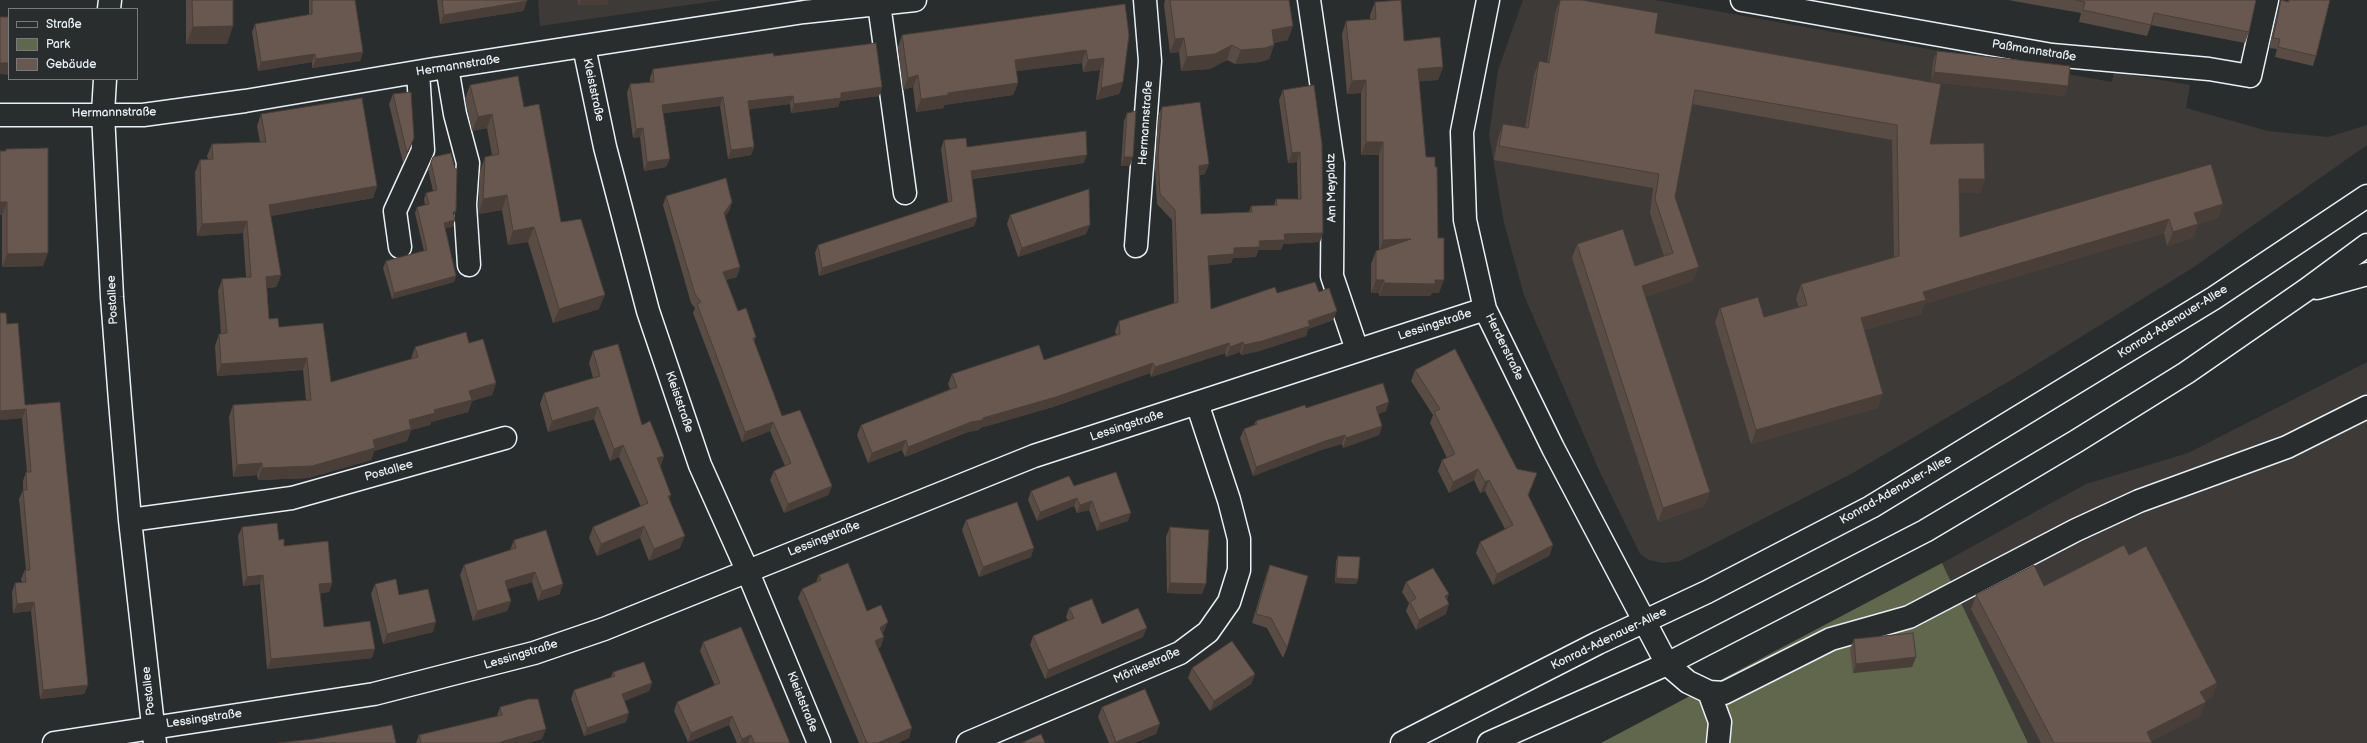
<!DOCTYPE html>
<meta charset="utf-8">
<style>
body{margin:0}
#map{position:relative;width:2367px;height:743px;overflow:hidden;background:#2a2d2e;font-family:"Balsamiq Sans",sans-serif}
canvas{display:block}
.legend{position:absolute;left:8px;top:8px;width:130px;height:72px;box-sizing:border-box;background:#2a2d2e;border:1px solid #767b7f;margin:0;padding:5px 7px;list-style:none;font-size:12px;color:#e8f1f8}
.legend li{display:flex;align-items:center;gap:8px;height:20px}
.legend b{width:20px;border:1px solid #767b7f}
</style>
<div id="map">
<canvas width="2367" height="743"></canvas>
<ul class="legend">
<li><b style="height:5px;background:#2a2d2e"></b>Straße</li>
<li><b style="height:11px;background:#61674d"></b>Park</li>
<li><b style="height:11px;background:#685850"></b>Gebäude</li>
</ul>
</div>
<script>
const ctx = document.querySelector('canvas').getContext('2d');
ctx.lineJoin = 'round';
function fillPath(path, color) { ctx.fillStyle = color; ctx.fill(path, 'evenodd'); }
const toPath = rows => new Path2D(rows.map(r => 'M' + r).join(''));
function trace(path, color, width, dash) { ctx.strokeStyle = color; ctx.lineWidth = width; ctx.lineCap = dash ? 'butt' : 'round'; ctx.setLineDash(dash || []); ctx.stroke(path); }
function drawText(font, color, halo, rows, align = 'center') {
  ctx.font = font + ' "Balsamiq Sans",sans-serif'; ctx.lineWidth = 3; ctx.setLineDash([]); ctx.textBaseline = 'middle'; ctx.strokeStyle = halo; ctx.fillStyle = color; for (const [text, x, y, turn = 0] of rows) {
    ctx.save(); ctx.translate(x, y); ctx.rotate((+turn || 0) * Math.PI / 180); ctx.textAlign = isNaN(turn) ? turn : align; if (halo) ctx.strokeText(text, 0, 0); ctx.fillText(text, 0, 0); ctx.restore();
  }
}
const built = toPath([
 [538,0,723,0,540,26],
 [1523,0,1655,0,2112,82,2114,72,2190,85,2186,108,2268,131,2328,137,2367,125,2367,145,2194,267,2013,379,1851,474,1680,561,1662,563,1649,560,1640,554,1598,468,1524,295,1504,223,1489,135,1498,70],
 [2367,362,2367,743,2028,743,1942,563,2086,484,2188,453]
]);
const green = toPath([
 [1942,563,2028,743,1601,743]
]);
const minor = toPath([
 [1309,0,1333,163,1332,276,1357,350],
 [1488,0,1462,132,1465,220,1485,309,1553,448,1667,664,1688,682,1709,692,1724,693,1831,639,1909,617,2076,530,2139,501,2287,447,2367,407],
 [1742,0,2052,55,2209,69,2250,76,2267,0],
 [879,4,905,193],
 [109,9,110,0],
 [584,47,605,147,648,311,700,465,747,570,819,743],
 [447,67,455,114,468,163,465,205,469,265],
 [105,79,103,113,112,297,120,401,130,520,155,743],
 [0,115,143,115,245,101,434,69,804,12,915,0],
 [1136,246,1150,61,1145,0],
 [400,247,395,211,423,150,418,72],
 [130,520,292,498,505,438],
 [1709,692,1720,722,1718,743],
 [54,743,374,694,534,653,604,629,1034,456,1485,309],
 [968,743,1180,653,1208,632,1229,602,1239,570,1239,539,1229,500,1197,403]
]);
const major = toPath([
 [2317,288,2367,274],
 [1402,743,1598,643,1707,592,1871,507,2214,298,2367,196],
 [1489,743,1667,664,1925,531,2075,442,2186,373,2306,290,2367,245]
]);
const wall = toPath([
 [186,0,233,0,227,44,186,44],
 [309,0,355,0,363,52,360,61,312,68,312,62,258,71,252,32,255,24,309,15],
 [437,0,527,0,523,11,440,24],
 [578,0,609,0,607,5,578,5],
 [1165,0,1289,0,1288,40,1274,43,1274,45,1269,59,1260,62,1235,64,1227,60,1210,69,1181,71,1179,52,1170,53,1164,5],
 [1560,0,1582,0,1655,33,1941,84,1930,144,1985,179,1980,193,1959,193,1960,237,2223,204,2218,218,2198,224,2193,238,2167,246,2164,233,1924,304,1921,314,1864,330,1878,408,1751,444,1715,322,1720,308,1764,317,1799,307,1796,299,1801,284,1894,257,1892,140,1692,104,1675,197,1693,281,1645,297,1710,492,1704,506,1658,522,1572,258,1577,244,1635,266,1664,256,1650,213,1653,188,1494,160,1498,138,1503,124,1525,128,1534,75,1539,61,1547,63,1556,10],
 [2008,0,2256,0,2249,32,2245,43,2151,25,2147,36,2079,22,2081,13],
 [2281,0,2288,2,2288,0,2330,0,2316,56,2313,66,2275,57,2277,49,2269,48,2278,10],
 [1375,2,1404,41,1443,67,1438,80,1419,81,1426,157,1438,238,1439,293,1432,293,1430,296,1379,296,1379,293,1371,293,1371,264,1376,251,1379,250,1379,155,1361,155,1361,93,1347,94,1342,34,1346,21,1370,19,1370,15],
 [1125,4,1123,82,1119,94,1096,100,1100,70,1083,72,1082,63,1016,71,1018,83,1013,95,944,105,944,108,916,112,913,87,903,90,898,47,902,35],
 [1937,51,2065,96,1931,82,1933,61],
 [774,56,882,87,879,96,840,101,838,107,791,113,790,104,749,109,754,147,751,155,728,159,720,106,663,113,666,167,644,171,640,137,633,138,627,93,630,84,650,82,650,78,653,69],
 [470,85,524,107,561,222,599,309,553,323,528,242,508,245,502,210,478,214,480,171,485,157,492,155,487,128,472,131,465,99],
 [1314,85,1320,242,1283,244,1281,250,1258,250,1256,257,1233,258,1231,263,1209,265,1211,309,1277,293,1319,292,1333,320,1308,329,1306,336,1259,351,1241,355,1240,352,1226,357,1225,353,1151,377,1150,373,1053,407,980,428,979,430,968,432,905,457,902,450,868,463,857,435,861,425,950,389,948,384,952,374,1044,360,1116,335,1115,331,1119,321,1174,303,1172,220,1157,204,1155,167,1158,116,1162,107,1205,174,1200,175,1201,214,1249,212,1251,206,1274,205,1276,199,1298,199,1297,162,1288,163,1279,100,1283,90],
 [393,94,414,138,410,148,403,163,389,104],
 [1127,113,1130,166,1121,166,1124,121],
 [261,114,377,186,373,198,271,216,281,275,276,287,267,288,269,319,279,327,331,382,411,359,415,347,469,343,496,383,492,395,472,401,468,412,431,422,430,425,411,430,407,441,374,451,371,460,308,478,258,480,257,475,233,477,229,417,233,405,306,400,303,370,217,376,215,346,219,334,221,334,218,291,222,279,246,277,243,233,197,236,195,172,200,160,208,159,207,156,212,144,260,142,257,126],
 [944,140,967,147,1084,163,972,179,977,217,974,226,819,276,815,253,818,245,948,202,941,149],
 [6,149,43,266,2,267,2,215,6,151],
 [431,162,456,211,454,216,455,220,452,227,445,228,456,276,454,282,392,299,383,268,386,261,424,251,415,213,417,207,425,205,424,199,426,193,433,191,428,169],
 [666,196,732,202,729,211,725,216,737,277,726,280,738,311,756,337,754,341,782,416,832,486,828,495,784,513,770,480,774,471,785,466,770,431,742,442,693,313,695,308,691,303,663,205],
 [1010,215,1086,234,1018,257,1007,224],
 [0,313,7,324,88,685,84,694,40,699,31,611,13,613,12,592,15,583,22,582,21,579,25,570,26,570,19,499,23,490,23,481,26,472,27,472,22,418,0,420],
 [593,351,642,425,664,456,660,467,669,500,680,548,649,561,640,538,597,556,589,538,593,527,641,507,619,457,610,461,594,419,548,432,540,404,544,393,593,378,589,363],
 [1415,370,1533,484,1528,496,1553,545,1549,556,1493,585,1476,553,1480,542,1505,529,1485,491,1480,493,1474,480,1449,493,1438,471,1442,460,1447,458,1430,423,1433,415,1411,381],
 [1306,408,1386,411,1378,414,1382,426,1379,435,1343,448,1342,444,1321,450,1253,476,1240,438,1244,429,1254,425,1256,421],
 [1074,486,1128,521,1097,531,1089,510,1077,513,1074,506,1037,521,1028,500,1031,491],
 [966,520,1031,557,979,577,962,530],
 [242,527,279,540,284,546,332,583,329,592,320,593,324,627,372,658,267,669,260,584,243,586,238,536],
 [1170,527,1202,594,1167,593,1166,537],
 [514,540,560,594,538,601,532,582,507,589,511,601,507,611,473,621,460,575,464,565,510,550],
 [2129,555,2217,683,2212,697,2205,701,2200,716,2151,741,2152,743,2041,743,1971,609,1976,595,2044,586],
 [1338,556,1358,579,1356,584,1335,583,1336,561],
 [1270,565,1287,648,1283,658,1267,628,1252,623,1266,575],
 [819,575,867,611,884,631,882,633,881,647,878,648,909,738,897,743,859,743,798,598,802,589,816,582],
 [1406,582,1447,600,1446,614,1416,630,1406,611,1409,603,1402,592],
 [375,584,399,595,433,632,383,644,371,594],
 [1069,608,1102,624,1143,637,1045,679,1030,645,1033,636,1068,621,1066,617],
 [1854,639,1916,657,1912,667,1853,673,1850,649],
 [703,642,790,743,737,743,729,725,688,742,674,711,677,702,715,686,700,651],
 [1192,668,1255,674,1251,684,1210,711,1188,678],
 [613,672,652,683,649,691,624,701,626,722,584,736,571,699,574,690,611,677],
 [500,707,542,739,528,743,416,743,419,735,497,716],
 [1102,707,1156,734,1134,743,1109,743,1098,717]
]);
const shadedWall = toPath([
 [580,0,609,0,607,5,578,5],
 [527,1,523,11,440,24,444,15],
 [233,26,227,44,186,44,193,27],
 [1293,26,1288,40,1267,44,1272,30],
 [1184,38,1179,52,1170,53,1175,39],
 [1232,45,1227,60,1210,69,1181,71,1187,57],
 [1274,45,1269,59,1260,62,1235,64,1241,50],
 [1086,50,1082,63,1010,72,1015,60],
 [363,52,360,61,312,68,316,59],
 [315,54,312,62,258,71,261,62],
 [1104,58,1100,70,1083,72,1088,60],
 [0,63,9,63,9,75,0,74],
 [1443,67,1438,80,1414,82,1418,69],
 [1934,72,2068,86,2065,96,1931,82],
 [918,75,913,87,903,90,908,78],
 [1366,80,1361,93,1347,94,1352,81],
 [1123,82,1119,94,1096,100,1101,88],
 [1018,83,1013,95,944,105,944,108,916,112,921,99,948,93],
 [882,87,879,96,840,101,838,107,791,113,794,104,841,93],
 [793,96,790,104,745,110,748,101],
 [723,97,720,106,659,114,662,105],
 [492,114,487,128,472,131,478,117],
 [643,128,640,137,633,138,636,129],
 [414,138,410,148,403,163,407,153],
 [1366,142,1383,142,1379,155,1361,155],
 [754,147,751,155,728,159,731,150],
 [1300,152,1297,162,1288,163,1292,153],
 [1087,155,1084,163,967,179,971,171],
 [1124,157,1133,157,1130,166,1121,166],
 [670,159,666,167,644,171,647,162],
 [1209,164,1205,174,1196,175,1199,166],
 [1959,179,1985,179,1980,193,1954,193],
 [377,186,373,198,264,217,269,205],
 [507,195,502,210,478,214,483,199],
 [0,202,7,202,2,215,0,215],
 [732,202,729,211,721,222,724,213],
 [2223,204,2218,218,2189,227,2194,213],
 [456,211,453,218,453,212],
 [977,217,974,226,819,276,822,268],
 [2169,219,2164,233,1924,304,1921,314,1856,333,1861,318,1923,292],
 [455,220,452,227,442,229,444,223],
 [247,221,243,233,197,236,202,224],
 [2198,224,2193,238,2167,246,2173,232],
 [1090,225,1086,234,1018,257,1022,248],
 [534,227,528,242,508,245,513,231],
 [1323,233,1320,242,1283,244,1281,250,1258,250,1256,257,1233,258,1231,263,1205,266,1208,256,1259,241,1284,234],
 [1411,239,1379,253,1383,240],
 [48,253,43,266,2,267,7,254],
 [740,267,737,277,720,281,723,272],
 [1699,267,1693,281,1636,300,1642,286],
 [281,275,276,287,261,289,266,277],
 [456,276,454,282,392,299,394,293],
 [1376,280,1384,280,1379,293,1371,293],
 [1435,280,1444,280,1439,293,1432,293,1430,296,1379,296,1384,283],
 [605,295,599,309,553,323,559,309],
 [1337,311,1333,320,1308,329,1306,336,1259,351,1241,355,1244,345],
 [1243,342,1240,352,1226,357,1230,347],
 [1229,343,1225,353,1151,377,1155,367],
 [307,358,303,370,217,376,221,364],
 [1153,363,1150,373,1053,407,980,428,979,430,968,432,905,457,908,447,983,418],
 [496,383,492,395,472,401,468,412,431,422,430,425,411,430,407,441,374,451,371,460,308,478,258,480,262,468,373,440,409,420,434,410,469,391],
 [1883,394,1878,408,1751,444,1756,430],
 [1389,402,1386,411,1372,416,1376,407],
 [598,407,594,419,548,432,552,421],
 [26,409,22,418,0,420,0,411],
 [773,422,770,431,742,442,745,432],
 [1382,426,1379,435,1343,448,1346,438],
 [1345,435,1342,444,1321,450,1253,476,1256,467,1325,441],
 [906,440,902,450,868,463,872,453],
 [623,445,619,457,610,461,614,449],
 [664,456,660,467,657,458],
 [262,463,257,475,233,477,237,465],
 [1478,469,1474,480,1449,493,1453,482],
 [1489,480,1485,491,1480,493,1485,482],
 [832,486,828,495,784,513,788,504],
 [1710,492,1704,506,1658,522,1663,508],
 [671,495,667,506,668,496],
 [1077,498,1074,506,1037,521,1040,512],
 [1092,501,1089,510,1077,513,1080,505],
 [1131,513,1128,521,1097,531,1100,523],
 [644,526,640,538,597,556,601,544],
 [685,536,680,548,649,561,654,549],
 [1553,545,1549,556,1493,585,1497,574],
 [1034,548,1031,557,979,577,983,567],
 [535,572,532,582,501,591,505,581],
 [263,575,260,584,243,586,247,577],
 [1336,578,1358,579,1356,584,1335,583],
 [332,583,329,592,316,593,319,584],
 [1170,583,1206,584,1202,594,1167,593],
 [563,584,560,594,538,601,542,591],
 [1449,594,1446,604,1445,596],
 [511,601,507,611,473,621,477,611],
 [34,602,31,611,13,613,17,604],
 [1449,604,1446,614,1416,630,1419,620],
 [436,622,433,632,383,644,387,634],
 [888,622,884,631,877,637,880,628],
 [1147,628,1143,637,1045,679,1048,670],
 [884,637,881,647,872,650,875,641],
 [375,649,372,658,267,669,271,659],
 [1916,657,1912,667,1853,673,1856,664],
 [1255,674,1251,684,1210,711,1214,701],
 [652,683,649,691,619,703,622,694],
 [2217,683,2212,697,2195,706,2200,692],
 [88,685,84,694,40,699,43,690],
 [2206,702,2200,716,2148,743,2147,732],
 [629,713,626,722,584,736,587,728],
 [732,716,729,725,688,742,691,733],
 [1160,724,1156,734,1134,743,1116,743,1116,742],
 [912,728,909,738,897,743,878,743],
 [546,729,542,739,528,743,497,743],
 [751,735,748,743,740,743,742,739]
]);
const building = toPath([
 [192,0,233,0,233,26,193,27,192,0],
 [312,0,355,0,363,52,316,59,315,54,261,62,255,24,312,14,312,0],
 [442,0,527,0,527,1,444,15,442,0],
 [1170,0,1289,0,1293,26,1272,30,1274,45,1265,48,1241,50,1232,45,1215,54,1187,57,1184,38,1175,39,1170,0],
 [1401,0,1404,41,1440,37,1443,67,1418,69,1426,157,1435,157,1435,167,1437,167,1438,238,1444,238,1444,280,1435,280,1435,284,1384,283,1384,280,1376,280,1376,251,1411,239,1383,240,1383,142,1366,142,1366,80,1352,81,1346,21,1376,19,1375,2,1401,0],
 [1560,0,1582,0,1658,13,1655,33,1941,84,1930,144,1984,143,1985,179,1959,179,1960,237,2211,164,2223,204,2194,213,2198,224,2173,232,2169,219,1923,292,1926,300,1861,318,1883,394,1756,430,1720,308,1758,297,1764,317,1807,305,1801,284,1899,256,1897,125,1695,90,1675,197,1699,267,1642,286,1710,492,1663,508,1577,244,1623,229,1635,266,1673,253,1655,199,1659,174,1499,146,1503,124,1528,128,1539,61,1549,63,1560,0],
 [2076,0,2256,0,2249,32,2154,13,2151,25,2083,10,2085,2,2076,0],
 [2281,0,2289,2,2289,0,2330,0,2316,56,2278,47,2280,39,2273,38,2281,0],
 [1125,4,1129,35,1123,82,1101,88,1104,58,1088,60,1086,50,1015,60,1018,83,948,93,948,95,921,99,918,75,908,78,902,35,1125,4],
 [0,17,9,17,9,63,0,63,0,17],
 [876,43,882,87,841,93,841,98,794,104,793,96,748,101,754,147,731,150,723,97,662,105,670,159,647,162,643,128,636,129,630,84,654,82,653,69,773,53,774,56,876,43],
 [1937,51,2070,66,2068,86,1934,72,1937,51],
 [518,76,524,107,539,104,561,222,581,219,605,295,559,309,534,227,513,231,507,195,483,199,485,157,499,154,492,114,478,117,470,85,518,76],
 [1314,85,1322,144,1323,233,1284,234,1285,240,1259,241,1260,247,1234,248,1234,254,1208,256,1211,309,1275,287,1277,293,1315,282,1319,292,1329,288,1337,311,1308,321,1310,326,1262,341,1244,345,1243,342,1230,347,1229,343,1155,367,1153,363,1056,397,983,418,983,420,971,422,908,447,906,440,872,453,861,425,957,387,952,374,1039,345,1044,360,1120,334,1119,321,1178,302,1175,210,1160,194,1158,157,1162,107,1200,102,1209,164,1199,166,1201,214,1252,212,1251,206,1277,205,1276,199,1301,199,1300,152,1292,153,1283,90,1314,85],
 [411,92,414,138,407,153,393,94,411,92],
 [362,98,377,186,269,205,281,275,266,277,269,319,278,318,279,327,323,323,331,382,418,357,415,347,466,332,469,343,483,339,496,383,469,391,472,400,434,410,435,413,409,420,411,429,373,440,375,448,312,466,262,468,262,463,237,465,233,405,311,400,307,358,221,364,219,334,227,333,222,279,251,277,247,221,202,224,200,160,213,159,212,144,266,142,261,114,362,98],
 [1136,111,1133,157,1124,157,1127,113,1136,111],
 [1086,131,1087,155,971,171,977,217,822,268,818,245,952,201,944,140,966,138,967,147,1086,131],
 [48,148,48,253,7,254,7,202,0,202,0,151,6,151,6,149,48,148],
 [451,153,455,169,457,169,456,211,453,212,455,220,444,223,456,276,394,293,386,261,427,250,417,207,429,204,426,193,437,190,431,162,433,157,451,153],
 [726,178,732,202,724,213,740,267,723,272,738,311,746,308,756,337,753,338,782,416,800,410,832,486,788,504,774,471,791,463,773,422,745,432,697,304,701,302,695,294,666,196,726,178],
 [1089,189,1090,225,1022,248,1010,215,1089,189],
 [0,313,6,313,7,324,18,323,25,405,60,402,88,685,43,690,34,602,17,604,15,583,26,582,25,570,30,570,23,490,27,490,26,472,31,472,26,409,0,411,0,313],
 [618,344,642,425,650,421,664,456,657,458,671,495,668,496,685,536,654,549,644,526,601,544,593,527,648,503,623,445,614,449,598,407,552,421,544,393,600,376,593,351,618,344],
 [1455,349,1517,469,1537,473,1528,495,1553,545,1497,574,1480,542,1513,525,1489,480,1485,482,1478,469,1453,482,1442,460,1455,454,1434,412,1440,409,1415,370,1455,349],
 [1383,383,1389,402,1376,407,1382,426,1346,438,1345,435,1325,441,1256,467,1244,429,1257,424,1256,421,1305,405,1306,408,1383,383],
 [1116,472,1131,513,1100,523,1092,501,1080,505,1077,498,1040,512,1031,491,1069,476,1074,486,1116,472],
 [1017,502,1034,548,983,567,966,520,1017,502],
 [277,523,279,540,284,539,284,546,328,541,332,583,319,584,324,627,370,621,375,649,271,659,263,575,247,577,242,527,277,523],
 [1170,527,1209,530,1206,584,1170,583,1170,527],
 [546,530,563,584,542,591,535,572,505,581,511,601,477,611,464,565,516,548,514,540,546,530],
 [2124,545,2129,555,2146,546,2217,683,2200,692,2206,702,2147,732,2152,743,2054,743,1976,595,2034,565,2044,586,2124,545],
 [1338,556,1360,557,1358,579,1336,578,1338,556],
 [848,563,867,611,881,605,888,622,880,628,884,637,875,641,912,728,878,743,867,743,802,589,821,580,819,575,848,563],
 [1270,565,1308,576,1287,648,1271,618,1256,614,1270,565],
 [1433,568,1449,594,1445,596,1449,604,1419,620,1410,602,1416,598,1406,582,1433,568],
 [396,579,399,595,428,589,436,622,387,634,375,584,396,579],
 [1092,599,1102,624,1138,608,1147,628,1048,670,1033,636,1074,618,1069,608,1092,599],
 [741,627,790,743,754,743,751,735,742,739,732,716,691,733,677,702,720,683,703,642,741,627],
 [1913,633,1916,657,1856,664,1854,639,1913,633],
 [1232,641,1255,674,1214,701,1192,668,1232,641],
 [644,662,652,683,622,694,629,713,587,728,574,690,615,676,613,672,644,662],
 [1145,689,1160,724,1116,742,1102,707,1145,689],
 [529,699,538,699,546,729,497,743,421,743,419,735,502,715,500,707,529,699],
 [392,725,396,743,277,743,314,739,392,725],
 [1041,734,1045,743,1021,743,1041,734]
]);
const streetNames = [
 ["Paßmannstraße",2034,51,9],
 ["Hermannstraße",458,66,-9],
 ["Kleiststraße",593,90,78],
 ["Hermannstraße",114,113,-1],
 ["Hermannstraße",1146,123,-86],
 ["Am Meyplatz",1332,188,-91],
 ["Postallee",113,300,-93],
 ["Konrad-Adenauer-Allee",2173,322,-32],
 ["Lessingstraße",1435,325,-18],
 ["Herderstraße",1504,347,64],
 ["Kleiststraße",679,402,71],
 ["Lessingstraße",1127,426,-18],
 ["Postallee",389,471,-16],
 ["Konrad-Adenauer-Allee",1896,490,-30],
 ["Lessingstraße",824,539,-22],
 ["Konrad-Adenauer-Allee",1609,639,-26],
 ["Lessingstraße",521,655,-17],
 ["Mörikestraße",1147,666,-24],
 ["Postallee",149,691,-96],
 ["Kleiststraße",802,702,68],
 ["Lessingstraße",204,719,-8]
];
fillPath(built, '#3d3a38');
fillPath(green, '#61674d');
trace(minor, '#e8f1f8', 25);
trace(major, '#e8f1f8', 25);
trace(minor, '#2a2d2e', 22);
trace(major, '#2a2d2e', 22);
fillPath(wall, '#594c45');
fillPath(shadedWall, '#493e38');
fillPath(building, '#685850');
trace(building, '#493e38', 1);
drawText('12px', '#e8f1f8', '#2a2d2e', streetNames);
</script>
